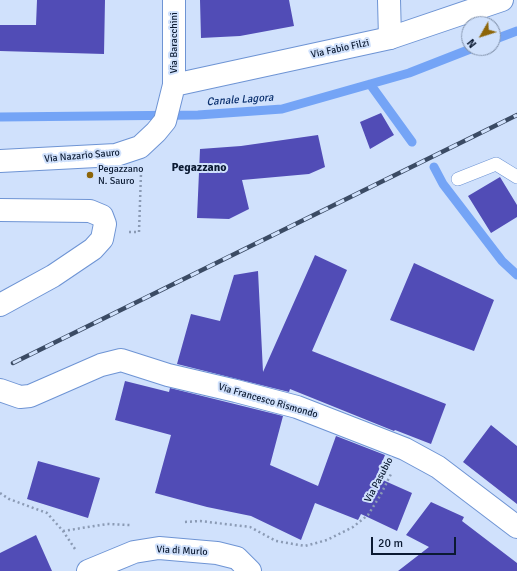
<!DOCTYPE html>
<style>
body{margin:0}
#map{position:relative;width:517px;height:571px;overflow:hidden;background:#d0e1fc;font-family:Signika,sans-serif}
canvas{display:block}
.north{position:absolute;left:461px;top:16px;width:40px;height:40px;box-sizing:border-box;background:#d0e1fc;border:1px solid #8191ab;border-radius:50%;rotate:231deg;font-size:11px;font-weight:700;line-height:16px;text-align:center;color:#0b1a32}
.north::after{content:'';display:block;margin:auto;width:14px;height:18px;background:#8d6508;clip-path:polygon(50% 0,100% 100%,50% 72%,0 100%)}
.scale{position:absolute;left:371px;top:537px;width:85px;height:18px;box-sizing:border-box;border:2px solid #0b1a32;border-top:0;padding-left:5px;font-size:12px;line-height:14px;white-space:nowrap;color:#0b1a32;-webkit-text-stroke:3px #d0e1fc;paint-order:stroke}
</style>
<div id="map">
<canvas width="517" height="571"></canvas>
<div class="north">N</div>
<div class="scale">20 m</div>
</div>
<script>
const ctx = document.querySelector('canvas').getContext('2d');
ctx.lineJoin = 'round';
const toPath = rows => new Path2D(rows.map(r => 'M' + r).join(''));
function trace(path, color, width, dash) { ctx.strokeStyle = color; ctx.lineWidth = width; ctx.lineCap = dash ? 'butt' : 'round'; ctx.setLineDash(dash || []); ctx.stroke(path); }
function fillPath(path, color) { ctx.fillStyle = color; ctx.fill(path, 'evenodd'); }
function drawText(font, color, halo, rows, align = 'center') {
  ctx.font = font + ' Signika,sans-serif'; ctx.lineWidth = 4; ctx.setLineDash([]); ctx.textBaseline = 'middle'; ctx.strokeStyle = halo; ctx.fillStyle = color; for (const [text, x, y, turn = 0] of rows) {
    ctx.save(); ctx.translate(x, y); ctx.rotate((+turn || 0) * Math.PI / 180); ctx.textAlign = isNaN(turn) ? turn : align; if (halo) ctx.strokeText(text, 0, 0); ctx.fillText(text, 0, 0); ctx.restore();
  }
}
const stream = toPath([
 [493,40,517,31],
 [370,84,412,142],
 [0,117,198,115,282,109,409,73,473,48],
 [434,167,443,184,502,261,517,275]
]);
const building = toPath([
 [37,0,105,0,104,54,0,51,0,25,36,25],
 [200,0,289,0,294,26,240,36,201,38],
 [381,113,394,135,370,149,360,122],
 [318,135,325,167,309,174,242,180,249,209,229,219,197,218,200,149,241,146],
 [500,177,517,205,517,217,491,233,468,196],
 [315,255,347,270,312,351,446,404,431,444,395,430,394,431,290,389,289,392,177,364,191,314,220,321,234,275,258,271,263,372],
 [414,263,494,300,474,351,390,320],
 [125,381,169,392,170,388,283,416,270,465,318,486,336,436,385,455,376,477,412,493,397,531,361,514,358,520,315,503,301,540,251,516,207,507,155,493,171,435,115,420],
 [491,425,517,446,517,504,463,462],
 [38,461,100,478,88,518,27,499],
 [431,502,464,517,462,521,517,563,517,571,398,571,429,547,406,535],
 [36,535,52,571,0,571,0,553]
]);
const path = toPath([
 [129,232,139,232,141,173],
 [0,493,9,499,47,513,63,531,75,549],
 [185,522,200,521,250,527,276,541,305,546,327,540,353,527,368,515,380,496,392,472],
 [63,531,107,524,130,525]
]);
const lane = toPath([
 [458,179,496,164,517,177]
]);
const street = toPath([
 [389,0,390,38],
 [174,85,174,0],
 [0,390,20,397,30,396,101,365,121,360,168,375,236,391,297,407,405,449,438,467,517,527]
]);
const secondary = toPath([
 [0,161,116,155,140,147,156,132,165,121,174,85,390,38,502,0],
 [0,210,90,211,102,216,105,224,102,239,93,249,53,276,0,305],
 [88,571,134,552,159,548,217,553,237,558,250,571]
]);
const rail = toPath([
 [13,363,517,115]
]);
const markers = [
 [90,175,4,"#8d6508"]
];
const streetNames = [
 ["Via Baracchini",174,43,-90],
 ["Via Fabio Filzi",340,49,-12],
 ["Via Nazario Sauro",82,156,-5],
 ["Via Francesco Rismondo",268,401,16],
 ["Via Pasubio",379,480,-62],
 ["Via di Murlo",182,551,3]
];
const poiNames = [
 ["Pegazzano",98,169],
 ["N. Sauro",98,181]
];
const waterNames = [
 ["Canale Lagora",240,100,-4]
];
const quarterNames = [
 ["Pegazzano",199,168]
];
trace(stream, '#74a4f6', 9);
fillPath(building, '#514cb6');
trace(lane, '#6e94d4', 14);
trace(street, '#6e94d4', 24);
trace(secondary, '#6e94d4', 24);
trace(path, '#8b9bb5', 2.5, [2, 3]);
trace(lane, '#fff', 13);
trace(street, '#fff', 22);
trace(secondary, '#fff', 22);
trace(rail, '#3b4b64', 4.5);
trace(rail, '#d0e1fc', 3, [9]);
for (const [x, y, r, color] of markers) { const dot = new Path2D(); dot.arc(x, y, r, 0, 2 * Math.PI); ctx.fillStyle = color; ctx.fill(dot); trace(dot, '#d0e1fc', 1.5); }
drawText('10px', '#0b1a32', '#d0e1fc', streetNames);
drawText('10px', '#0b1a32', '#d0e1fc', poiNames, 'left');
drawText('italic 11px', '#092f6d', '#d0e1fc', waterNames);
drawText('bold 12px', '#0b1a32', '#d0e1fc', quarterNames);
</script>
